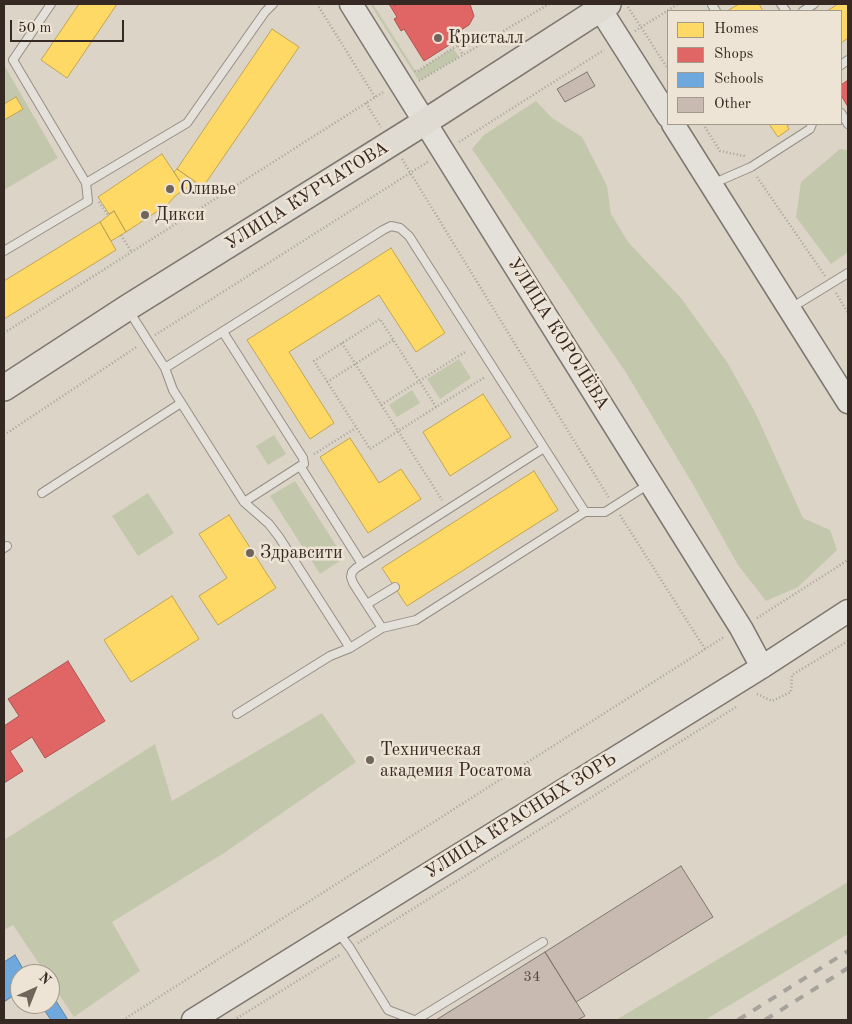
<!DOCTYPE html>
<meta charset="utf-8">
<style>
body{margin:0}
#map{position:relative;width:852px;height:1024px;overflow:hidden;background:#dcd4c6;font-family:"Old Standard TT",serif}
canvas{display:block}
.frame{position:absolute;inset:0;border:5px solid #362822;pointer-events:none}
.legend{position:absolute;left:667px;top:10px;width:175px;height:115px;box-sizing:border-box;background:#ede4d5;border:1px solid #a4998d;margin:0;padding:6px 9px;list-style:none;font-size:15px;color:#362822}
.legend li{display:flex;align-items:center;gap:10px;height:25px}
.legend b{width:25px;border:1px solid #a4998d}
.north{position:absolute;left:10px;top:964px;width:50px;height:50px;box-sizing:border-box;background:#ede4d5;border:1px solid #a4998d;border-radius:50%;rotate:44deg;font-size:14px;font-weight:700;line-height:20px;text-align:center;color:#362822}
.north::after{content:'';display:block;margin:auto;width:18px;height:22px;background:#70645b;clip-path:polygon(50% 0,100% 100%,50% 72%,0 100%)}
.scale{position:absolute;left:10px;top:20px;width:114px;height:22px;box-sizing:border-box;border:2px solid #362822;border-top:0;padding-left:6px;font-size:15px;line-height:18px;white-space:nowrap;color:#362822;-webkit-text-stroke:4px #ede4d5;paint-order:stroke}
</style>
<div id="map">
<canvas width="852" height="1024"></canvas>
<div class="frame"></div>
<ul class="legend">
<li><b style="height:14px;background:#ffd966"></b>Homes</li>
<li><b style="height:14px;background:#e06666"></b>Shops</li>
<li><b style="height:14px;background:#6fa8dc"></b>Schools</li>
<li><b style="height:14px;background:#c9bab1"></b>Other</li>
</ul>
<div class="north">N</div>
<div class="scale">50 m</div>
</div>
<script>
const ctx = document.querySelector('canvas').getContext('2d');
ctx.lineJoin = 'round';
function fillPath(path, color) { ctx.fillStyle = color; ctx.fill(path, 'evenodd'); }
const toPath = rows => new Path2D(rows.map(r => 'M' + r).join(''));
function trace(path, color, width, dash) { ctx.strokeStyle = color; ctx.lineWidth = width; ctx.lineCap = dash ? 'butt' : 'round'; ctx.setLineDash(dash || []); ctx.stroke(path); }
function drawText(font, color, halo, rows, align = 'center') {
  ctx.font = font + ' "Old Standard TT",serif'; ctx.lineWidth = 5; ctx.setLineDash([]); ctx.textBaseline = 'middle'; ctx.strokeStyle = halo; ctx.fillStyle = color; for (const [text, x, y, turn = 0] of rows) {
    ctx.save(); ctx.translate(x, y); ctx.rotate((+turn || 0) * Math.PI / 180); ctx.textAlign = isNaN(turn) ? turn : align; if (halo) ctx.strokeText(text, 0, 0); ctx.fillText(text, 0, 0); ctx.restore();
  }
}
const green = toPath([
 [370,4,373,4,416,72,453,48,459,57,419,81],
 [4,65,58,158,4,190],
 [536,101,552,118,582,137,607,186,611,214,628,242,681,298,727,362,755,412,803,518,830,530,837,550,798,587,766,601,738,565,691,481,625,371,472,149,484,135],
 [840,149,848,150,848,252,831,264,796,217,801,182],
 [459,359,471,378,440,399,427,379],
 [412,390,420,403,397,417,389,405],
 [274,435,286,454,268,465,256,446],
 [295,481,344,558,320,574,270,496],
 [148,493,174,533,138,556,112,516],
 [322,713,356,762,224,853,112,922,140,971,74,1017,50,981,50,974,46,974,13,925,4,930,4,840,155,744,172,801],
 [848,882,848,934,705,1020,616,1020]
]);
const homes = toPath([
 [79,4,117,4,67,78,41,60,79,4],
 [739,4,759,4,763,11,727,11,739,4],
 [838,4,848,4,848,38,841,43,841,11,827,11,838,4],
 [272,29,299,47,203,187,177,169,272,29],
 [16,97,23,109,4,120,4,104,16,97],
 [769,124,790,124,787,126,789,129,778,137,769,124],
 [162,154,185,189,175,196,168,204,126,232,114,211,109,214,98,197,162,154],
 [177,169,195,182,185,189,174,172,177,169],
 [114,211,126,232,111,241,100,222,114,211],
 [100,222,116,250,4,319,4,281,100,222],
 [391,248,445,333,416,352,379,295,289,352,334,423,310,439,247,340,391,248],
 [483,394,511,437,450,476,423,432,483,394],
 [350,438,379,483,401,469,421,499,368,533,320,457,350,438],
 [534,471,558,510,407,606,382,568,534,471],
 [229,515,276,588,218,625,199,596,227,578,199,534,229,515],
 [172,596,199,639,131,682,104,640,172,596]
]);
const shops = toPath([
 [389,4,393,4,394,6,398,4,470,4,474,16,469,25,450,37,454,42,424,61,404,29,401,31,394,19,397,17,389,4],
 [848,80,848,107,841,95,841,85,848,80],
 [68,661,105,721,45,758,32,737,10,751,23,771,4,783,4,726,19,716,8,699,68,661]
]);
const schools = toPath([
 [15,955,26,974,20,974,20,991,4,1002,4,962,15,955],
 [53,996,68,1020,51,1020,40,1004,50,1004,50,998,53,996]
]);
const building = toPath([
 [587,72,595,86,565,102,557,89,587,72],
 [681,866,713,917,576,1002,545,952,681,866],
 [545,952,585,1016,577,1020,436,1020,545,952]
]);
const path = toPath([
 [317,4,375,97],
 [628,7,668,69],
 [635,31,678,4],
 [415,71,416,72,458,45,463,55],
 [419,81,549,4],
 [366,103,381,127],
 [703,124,720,151,744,156,745,158],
 [459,142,604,50],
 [402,159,609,498],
 [757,177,825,276],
 [99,202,108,215],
 [121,235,131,251],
 [836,293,848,313],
 [4,333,385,91],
 [155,335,429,161],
 [342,343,442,500],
 [327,382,393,340],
 [381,405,465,352],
 [436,407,380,319,314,361,370,449,436,407,485,377],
 [4,435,138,346],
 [314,454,356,428],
 [620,515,705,649],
 [757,618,848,560],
 [757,694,772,701,791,692,792,675,848,641],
 [358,943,736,707],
 [123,1020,724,637],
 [234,1020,341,954]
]);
const lane = toPath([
 [51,4,13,60,86,183,187,123,265,12,273,4],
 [781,4,786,11],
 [712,5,716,11],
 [803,11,814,4],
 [841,65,848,60],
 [841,113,848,124],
 [712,184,751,167,810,129,812,124],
 [4,251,88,201,86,183],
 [791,308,848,273],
 [129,311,165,368,383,230,391,226,400,228,409,236,585,512,605,512,649,484],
 [223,332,303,458,304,464,300,466],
 [165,368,173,390,244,502,269,524,279,537,350,648],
 [42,493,181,403],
 [244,502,300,466,362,564],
 [4,548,7,546],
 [367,604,395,587],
 [382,628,353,583,351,577,352,572,356,568,544,448],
 [237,714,330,656,350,648,382,628,416,620,585,512],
 [338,932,350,948,388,1010,414,1020],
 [416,1020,543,942]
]);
const secondary = toPath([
 [351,4,741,628,762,667],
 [597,4,668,116],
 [673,124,848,402],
 [193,1020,762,667,848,611]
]);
const primary = toPath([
 [4,388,127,308,425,122,608,4]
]);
const rail = toPath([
 [738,1020,848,951],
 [765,1020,848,968]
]);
const markers = [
 [438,38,5,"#70645b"],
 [170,189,5,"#70645b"],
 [145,215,5,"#70645b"],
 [250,553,5,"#70645b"],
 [370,760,5,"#70645b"]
];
const numberNames = [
 ["34",532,977]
];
const poiNames = [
 ["Кристалл",448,38],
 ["Оливье",180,189],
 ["Дикси",155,215],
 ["Здравсити",260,553],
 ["Техническая",380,750],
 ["академия Росатома",380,771]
];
const streetNames = [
 ["УЛИЦА КУРЧАТОВА",307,196,-32],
 ["УЛИЦА КОРОЛЁВА",558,334,58],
 ["УЛИЦА КРАСНЫХ ЗОРЬ",521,816,-32]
];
fillPath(green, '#c3c8ac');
fillPath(homes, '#ffd966');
trace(homes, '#c3a452', 1);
fillPath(shops, '#e06666');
trace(shops, '#ad5352', 1);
fillPath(schools, '#6fa8dc');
trace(schools, '#5e82a4', 1);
fillPath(building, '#c9bab1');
trace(building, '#7d776f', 1);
trace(lane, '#948e86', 10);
trace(secondary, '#7d776f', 25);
trace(primary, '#7d776f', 28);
trace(path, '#a6a29c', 2.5, [1, 2.5]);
trace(lane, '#e4e0da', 8);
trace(secondary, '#e4e0da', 22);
trace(primary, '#dfdbd3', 25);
trace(rail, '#a6a29c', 4, [9, 9]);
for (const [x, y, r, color] of markers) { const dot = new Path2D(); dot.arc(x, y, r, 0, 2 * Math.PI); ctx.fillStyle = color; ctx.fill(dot); trace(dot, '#ede4d5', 2); }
drawText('15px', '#5b4c46', null, numberNames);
drawText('18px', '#362822', '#ede4d5', poiNames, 'left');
drawText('18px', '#362822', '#ede4d5', streetNames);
</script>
